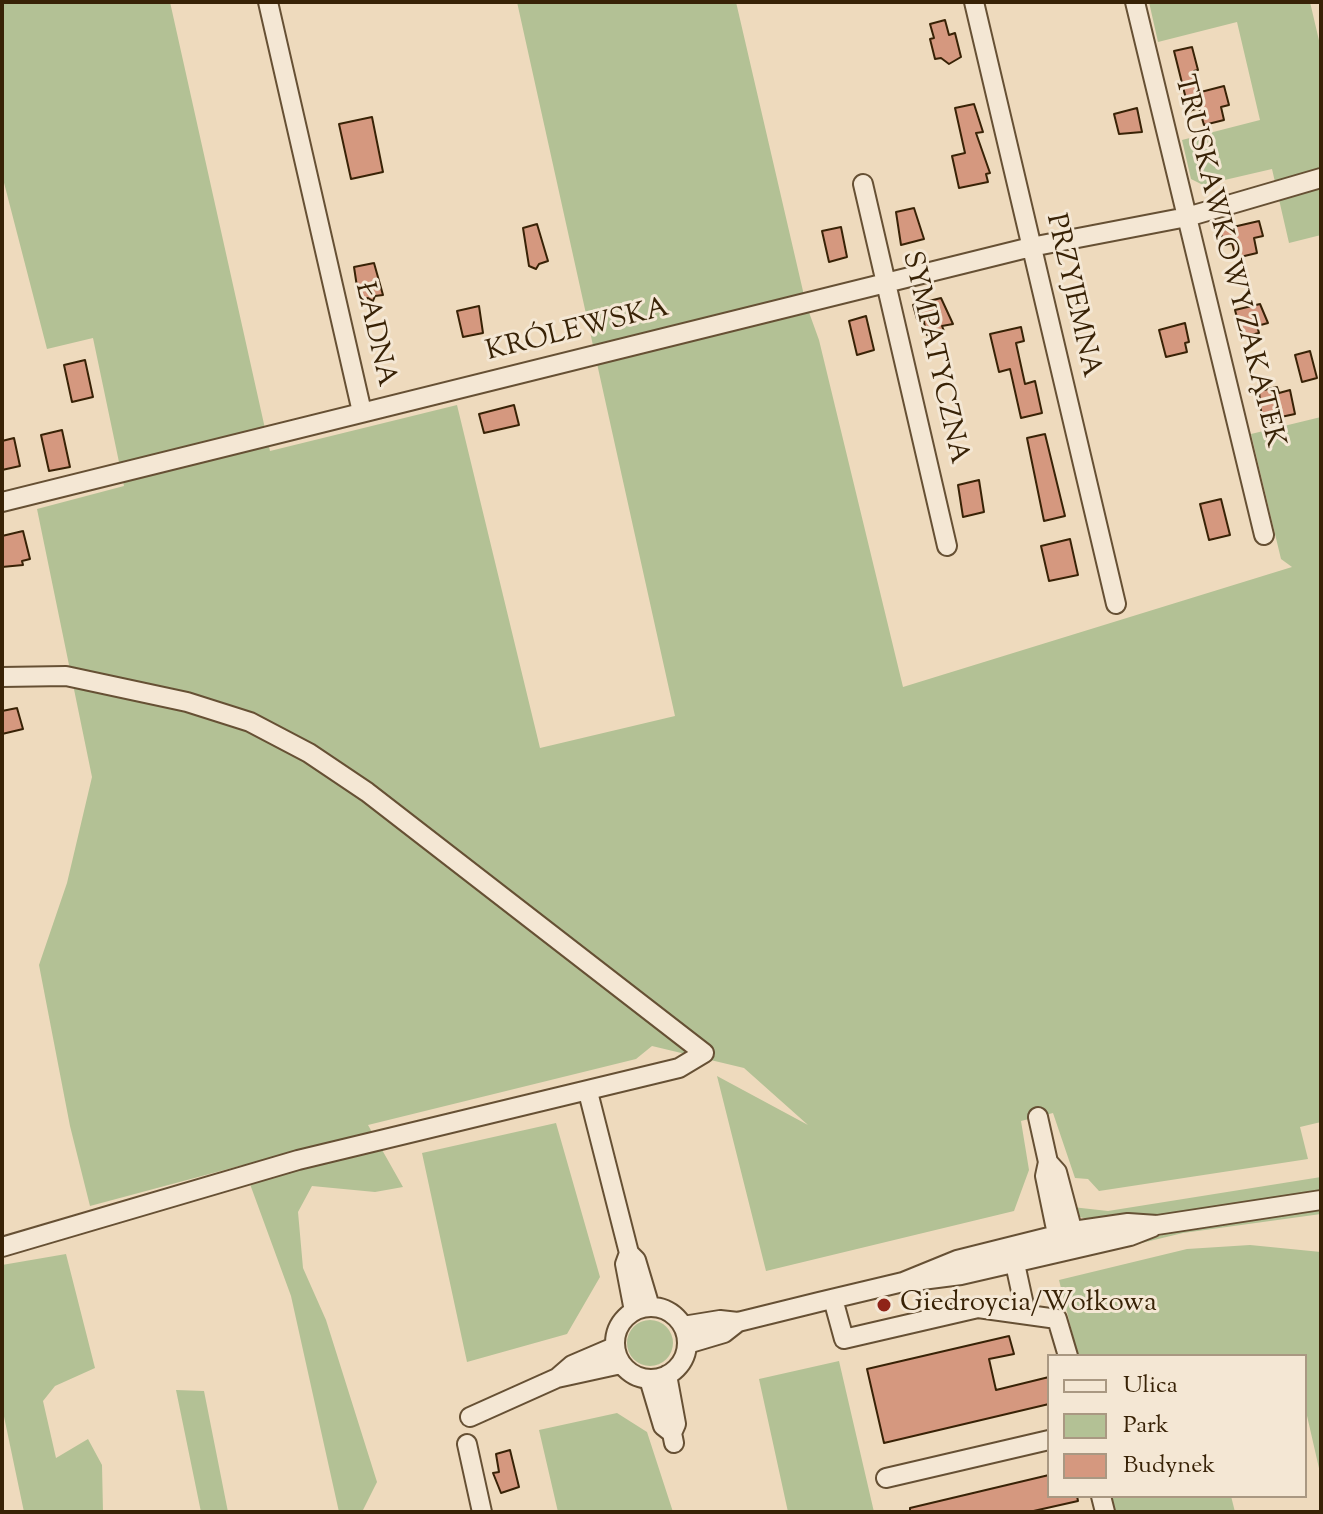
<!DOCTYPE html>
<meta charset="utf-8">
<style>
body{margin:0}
#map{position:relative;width:1323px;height:1514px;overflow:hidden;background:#eedabd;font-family:"Sorts Mill Goudy",serif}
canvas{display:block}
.frame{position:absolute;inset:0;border:4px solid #382206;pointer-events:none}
.legend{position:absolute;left:1047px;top:1354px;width:260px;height:144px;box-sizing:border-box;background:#f4e7d4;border:2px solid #a99882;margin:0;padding:10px 14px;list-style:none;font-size:24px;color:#382206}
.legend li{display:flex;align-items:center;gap:16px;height:40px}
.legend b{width:40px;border:2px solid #a99882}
</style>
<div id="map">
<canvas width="1323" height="1514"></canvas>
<div class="frame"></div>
<ul class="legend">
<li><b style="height:10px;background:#f4e7d4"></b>Ulica</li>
<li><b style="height:22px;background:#b3c195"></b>Park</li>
<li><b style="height:22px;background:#d5987f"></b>Budynek</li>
</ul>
</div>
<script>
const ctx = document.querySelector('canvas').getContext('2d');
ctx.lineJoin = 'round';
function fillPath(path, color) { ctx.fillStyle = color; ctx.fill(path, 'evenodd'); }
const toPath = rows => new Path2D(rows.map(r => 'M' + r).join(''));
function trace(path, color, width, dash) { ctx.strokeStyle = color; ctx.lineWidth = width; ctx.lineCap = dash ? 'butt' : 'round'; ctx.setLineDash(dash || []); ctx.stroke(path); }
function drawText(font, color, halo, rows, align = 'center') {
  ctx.font = font + ' "Sorts Mill Goudy",serif'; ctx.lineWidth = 6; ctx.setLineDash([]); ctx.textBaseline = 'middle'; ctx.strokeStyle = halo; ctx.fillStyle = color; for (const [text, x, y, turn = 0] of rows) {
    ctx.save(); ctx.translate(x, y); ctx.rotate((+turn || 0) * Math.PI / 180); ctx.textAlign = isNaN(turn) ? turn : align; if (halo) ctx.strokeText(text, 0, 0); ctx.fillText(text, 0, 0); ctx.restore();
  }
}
const green = toPath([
 [2,2,170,2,270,451,457,405,540,748,675,716,517,2,736,2,806,304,819,340,903,687,1292,567,1281,559,1251,434,1321,417,1321,1122,1300,1127,1308,1159,1099,1191,1088,1179,1075,1178,1053,1113,1021,1121,1029,1170,1014,1211,766,1271,717,1076,808,1125,744,1068,652,1046,636,1059,368,1125,403,1187,375,1192,312,1186,298,1212,303,1268,326,1320,377,1482,362,1512,339,1512,291,1296,243,1165,90,1206,70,1126,39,965,67,883,92,777,37,509,124,486,93,338,47,349,2,175],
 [1149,2,1310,2,1321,49,1321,235,1289,243,1272,169,1203,185,1191,179,1182,140,1260,120,1237,22,1158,42],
 [556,1123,600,1277,567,1334,467,1362,422,1153],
 [1321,1177,1321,1191,1180,1214,1096,1222,1080,1217,1072,1207,1108,1211],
 [1321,1208,1321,1214,1183,1233,1025,1271,1185,1229],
 [1250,1245,1321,1252,1321,1477,1305,1407,1305,1356,1078,1356,1059,1280,1187,1249],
 [66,1254,95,1368,55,1386,43,1401,56,1458,88,1439,102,1465,103,1512,24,1512,2,1407,2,1265],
 '627 1343a23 23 0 1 1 46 0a23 23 0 1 1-46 0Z',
 [839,1361,874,1512,788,1512,759,1379],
 [176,1390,204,1391,228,1512,201,1512],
 [617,1413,647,1432,673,1512,558,1512,539,1430],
 [1111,1496,1231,1496,1235,1512,1115,1512]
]);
const building = toPath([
 [945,20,949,35,955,33,961,57,949,64,941,58,935,59,930,39,934,38,930,24,945,20],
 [1192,47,1198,70,1194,71,1197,93,1224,86,1229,105,1221,107,1224,120,1204,125,1199,108,1189,111,1174,51,1192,47],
 [974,104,983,132,976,133,990,173,986,174,988,182,959,188,952,156,965,153,955,108,974,104],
 [1137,108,1142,132,1119,134,1114,114,1137,108],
 [372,117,383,172,351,179,339,124,372,117],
 [914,208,924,239,901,245,896,212,914,208],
 [1259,221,1263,236,1254,238,1257,253,1236,258,1232,243,1224,245,1220,230,1259,221],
 [537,224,548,261,539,264,536,269,529,266,523,228,537,224],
 [841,227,847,257,829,262,822,231,841,227],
 [374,263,383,295,375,296,373,301,368,298,359,300,354,267,374,263],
 [941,298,953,324,942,326,944,331,927,335,923,318,917,319,913,305,941,298],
 [1260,304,1268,323,1257,326,1259,333,1242,337,1235,310,1260,304],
 [479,306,483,333,463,337,457,311,479,306],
 [866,316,874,350,857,355,849,321,866,316],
 [1185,323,1189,342,1185,343,1187,352,1166,357,1159,330,1185,323],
 [1021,327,1024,341,1016,343,1025,384,1035,381,1042,413,1021,418,1010,369,999,372,990,334,1021,327],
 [1310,351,1317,378,1302,382,1295,355,1310,351],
 [85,360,93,397,72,402,64,365,85,360],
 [1277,387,1279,393,1290,390,1295,414,1262,421,1259,391,1277,387],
 [514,405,519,425,484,433,479,414,514,405],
 [62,430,70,467,49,471,41,435,62,430],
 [1045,434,1065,516,1044,521,1027,438,1045,434],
 [14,438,20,466,2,470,2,441,14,438],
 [979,480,984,512,963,517,958,485,979,480],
 [1221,499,1230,535,1209,540,1200,504,1221,499],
 [23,531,30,559,22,561,23,565,2,567,2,536,23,531],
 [1070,539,1078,575,1049,581,1041,546,1070,539],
 [17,708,23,729,2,734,2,711,17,708],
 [1009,1336,1014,1354,989,1359,996,1390,1049,1377,1049,1404,884,1443,867,1369,1009,1336],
 [510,1450,519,1487,501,1493,493,1473,499,1472,496,1454,510,1450],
 [1049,1475,1049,1496,1077,1496,1078,1501,1029,1512,910,1512,910,1508,1049,1475]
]);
const minor = toPath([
 [268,2,362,412],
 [974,2,1116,604],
 [1135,2,1264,535],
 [863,184,947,546],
 [2,502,1031,247,1187,217,1321,178],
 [2,677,66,676,187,702,250,722,309,753,367,792,704,1053,679,1068,298,1160,2,1247],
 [588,1092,629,1253,636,1260,650,1307],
 [1038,1117,1048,1162,1057,1172,1075,1240],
 [1048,1162,1045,1176,1059,1244],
 [1012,1250,1026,1314],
 [629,1253,625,1264,634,1311],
 [914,1281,961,1275,1130,1236,1153,1227],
 [833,1299,844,1339,978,1308,1057,1319,1068,1356],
 '615 1343a36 36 0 1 1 72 0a36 36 0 1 1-72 0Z',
 [683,1326,720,1320,738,1322,819,1302,903,1282,957,1260,1073,1231,1128,1223,1157,1225,1321,1200],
 [687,1344,724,1333,738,1322],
 [667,1375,676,1424,672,1433,674,1443],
 [557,1378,572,1365,614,1347],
 [649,1379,663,1426,672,1433],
 [470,1417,557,1378,621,1364],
 [467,1444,482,1512],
 [886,1478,1049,1440],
 [1101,1496,1105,1512]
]);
const markers = [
 [884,1305,8,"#8f2418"]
];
const streetNames = [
 ["TRUSKAWKOWY ZAKĄTEK",1227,262,76],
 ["PRZYJEMNA",1071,296,77],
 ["KRÓLEWSKA",578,332,-14],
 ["ŁADNA",373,335,77],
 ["SYMPATYCZNA",933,358,77]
];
const poiNames = [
 ["Giedroycia/Wołkowa",900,1305]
];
fillPath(green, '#b3c195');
fillPath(building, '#d5987f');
trace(building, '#382206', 2);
trace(minor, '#665034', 22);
trace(minor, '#f4e7d4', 18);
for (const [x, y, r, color] of markers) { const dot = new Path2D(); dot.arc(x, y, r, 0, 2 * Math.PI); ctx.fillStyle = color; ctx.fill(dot); trace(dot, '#f4e7d4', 3); }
drawText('28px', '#382206', '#f4e7d4', streetNames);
drawText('28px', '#382206', '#f4e7d4', poiNames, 'left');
</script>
